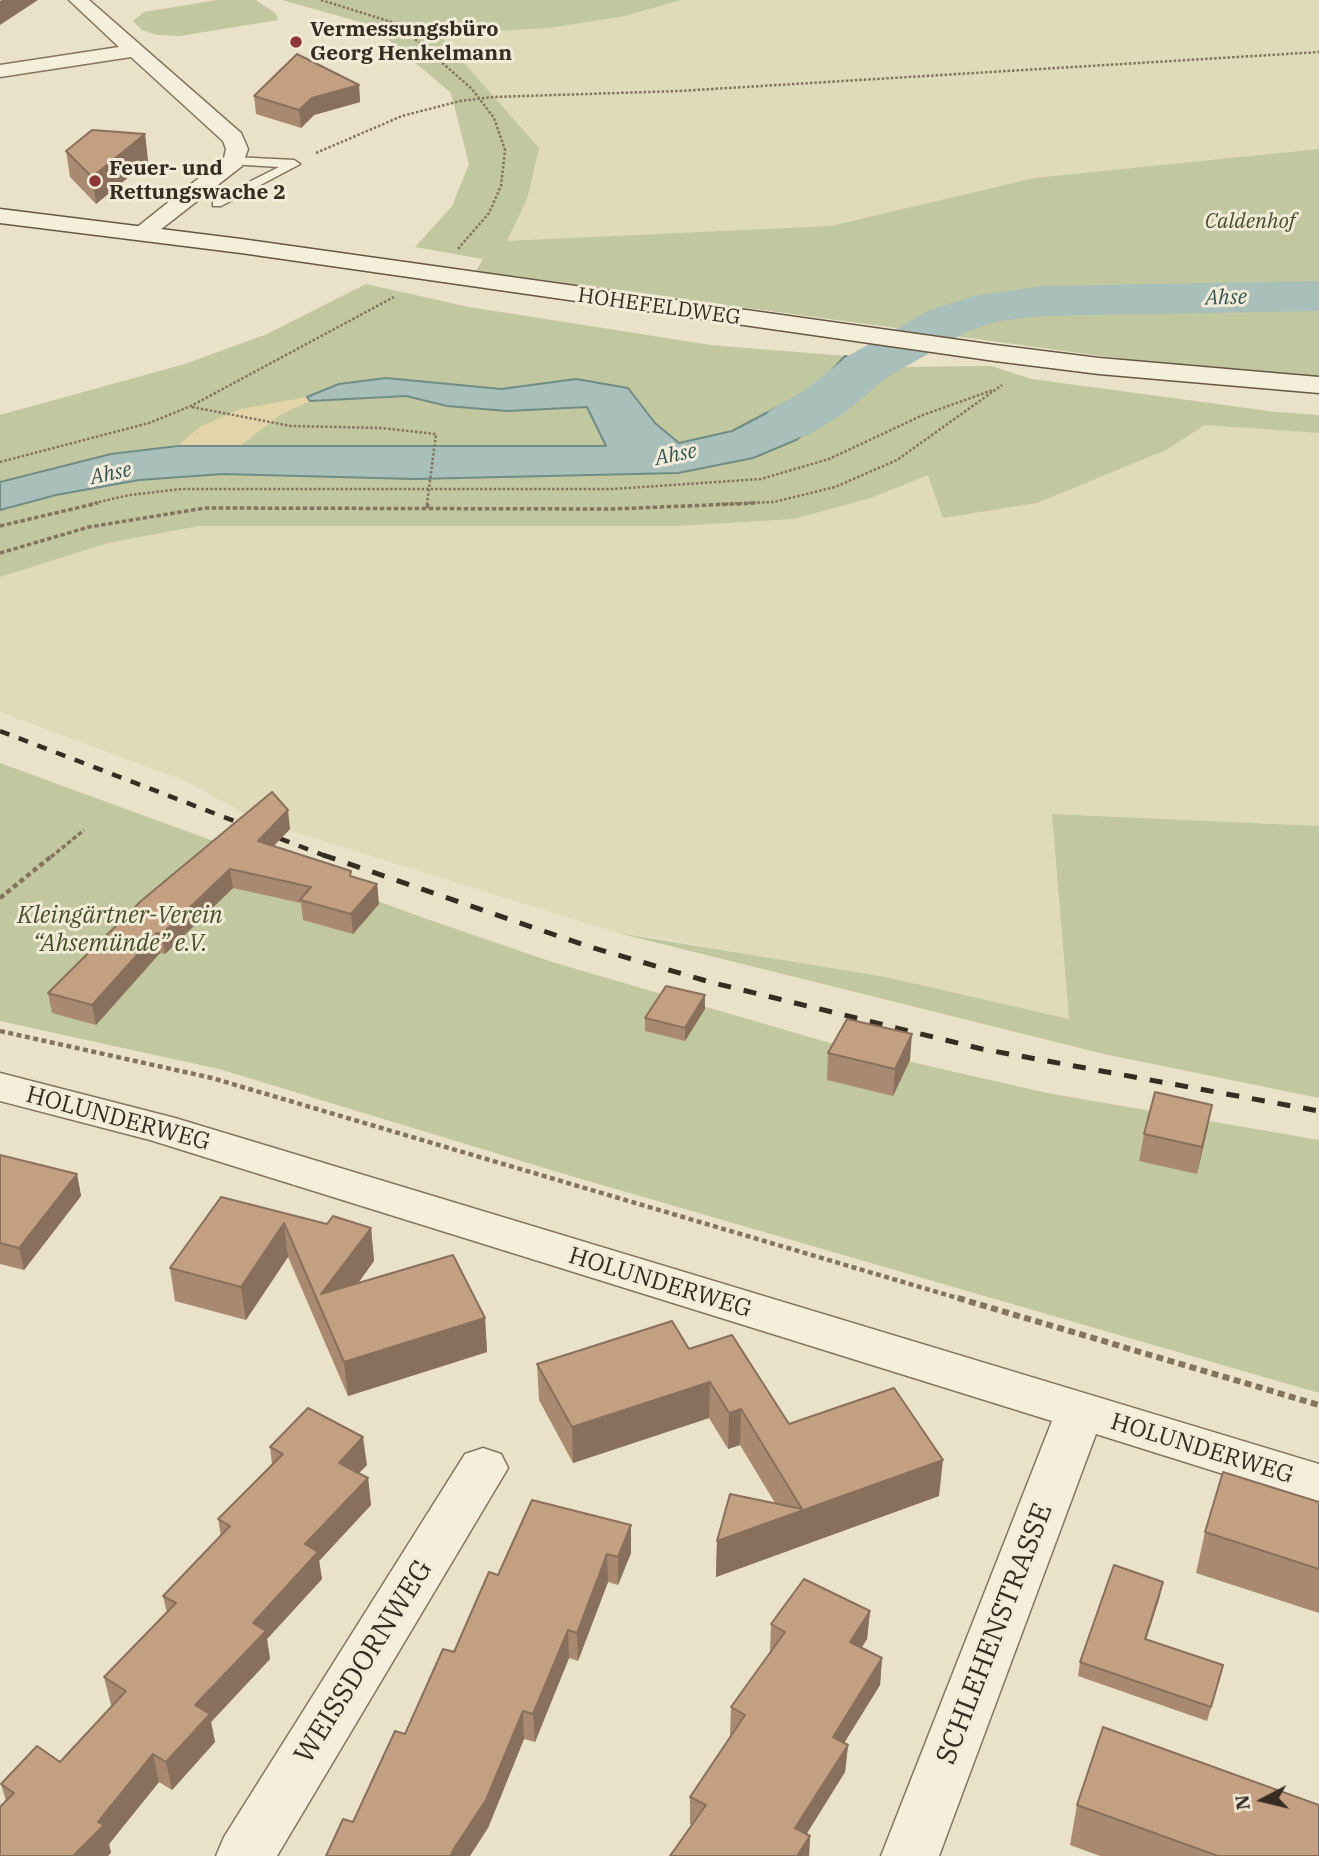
<!DOCTYPE html>
<meta charset="utf-8">
<style>
body{margin:0}
#map{position:relative;width:1319px;height:1856px;overflow:hidden;background:#eae1c9;font-family:"IBM Plex Serif",serif}
canvas{display:block}
.north{position:absolute;left:1228px;top:1765px;width:70px;height:70px;-webkit-text-stroke:5px #f2ebd8;paint-order:stroke;rotate:263deg;font-size:19px;font-weight:700;line-height:28px;text-align:center;color:#362c21}
.north::after{content:'';display:block;margin:auto;width:24px;height:32px;background:#362c21;clip-path:polygon(50% 0,100% 100%,50% 72%,0 100%)}
</style>
<div id="map">
<canvas width="1319" height="1856"></canvas>
<div class="north">N</div>
</div>
<script>
const ctx = document.querySelector('canvas').getContext('2d');
ctx.lineJoin = 'round';
function fillPath(path, color) { ctx.fillStyle = color; ctx.fill(path, 'evenodd'); }
const toPath = rows => new Path2D(rows.map(r => 'M' + r).join(''));
function trace(path, color, width, dash) { ctx.strokeStyle = color; ctx.lineWidth = width; ctx.lineCap = dash ? 'butt' : 'round'; ctx.setLineDash(dash || []); ctx.stroke(path); }
function drawText(font, color, halo, rows, align = 'center') {
  ctx.font = font + ' "IBM Plex Serif",serif'; ctx.lineWidth = 6; ctx.setLineDash([]); ctx.textBaseline = 'middle'; ctx.strokeStyle = halo; ctx.fillStyle = color; for (const [text, x, y, turn = 0] of rows) {
    ctx.save(); ctx.translate(x, y); ctx.rotate((+turn || 0) * Math.PI / 180); ctx.textAlign = isNaN(turn) ? turn : align; if (halo) ctx.strokeText(text, 0, 0); ctx.fillText(text, 0, 0); ctx.restore();
  }
}
const farmland = toPath([
 [681,0,1319,0,1319,149,1040,179,823,228,504,247,527,199,442,38,458,33,549,28,625,16],
 [1205,425,1319,433,1319,826,1052,814,1069,1019,667,939,618,933,256,820,188,782,0,712,0,577,108,543,198,526,678,526,794,519,871,498,929,474,943,518,1037,503,1166,450]
]);
const green = toPath([
 [217,0,256,0,275,13,278,20,180,36,157,35,142,30,133,21,144,12],
 [282,0,681,0,625,16,549,28,458,33,442,38,539,148,527,199,507,241,831,226,1035,178,1319,149,1319,379,1168,365,476,271,483,259,415,247,452,206,469,164,451,93,371,25],
 [366,284,469,307,711,345,845,356,816,387,732,431,679,443,655,423,628,388,576,379,501,389,434,382,354,399,406,396,447,406,507,411,587,407,606,447,178,446,111,454,0,482,0,415,185,364,267,334],
 [991,366,1032,379,1276,412,1319,415,1319,433,1205,425,1166,450,1037,503,943,518,928,475,871,498,794,519,678,526,198,526,108,543,0,577,0,510,56,495,139,480,223,474,415,479,678,473,796,440,899,367],
 [0,763,424,918,552,962,837,1045,1047,1093,1319,1140,1319,1393,571,1176,219,1069,0,1021],
 [1052,814,1319,826,1319,1098,1104,1054,618,933,885,977,1069,1019]
]);
const sand = toPath([
 [307,397,310,401,280,415,240,446,178,446,201,426,241,409]
]);
const water = toPath([
 [845,356,899,367,796,440,753,458,678,473,415,479,223,474,139,480,56,495,0,510,0,482,111,454,178,446,606,446,587,407,507,411,447,406,406,396,310,401,307,397,339,384,386,378,501,389,576,379,628,388,655,423,679,443,732,431,816,387,845,356]
]);
const river = toPath([
 [1319,281,1319,311,1042,316,999,321,966,332,886,378,843,414,809,435,789,440,769,435,761,423,769,411,805,390,848,356,930,310,974,296,1042,286,1319,281]
]);
const pathFar3 = toPath([
 [321,0,398,24,472,89,494,118,505,150,501,186,489,213,458,249],
 [316,153,402,116,460,101,493,97,679,91,1319,52],
 [192,407,291,426,382,428,436,434,427,504],
 [0,462,149,423,191,406,394,297],
 [90,504,130,495,181,489,613,489,761,479,829,459,923,415,993,390],
 [717,504,774,502,835,487,897,460,1002,385]
]);
const pathFar2 = toPath([
 [427,508,428,503],
 [0,526,98,503],
 [0,553,89,527,205,508,612,509,758,503],
 [51,857,84,830]
]);
const pathFar1 = toPath([
 [0,898,53,855],
 [0,1031,212,1078,964,1300]
]);
const path = toPath([
 [958,1298,1319,1405]
]);
const lane = toPath([
 [234,157,294,160,300,164,221,206,213,206,213,200,279,167,230,164,230,158,234,157]
]);
const street = toPath([
 [69,0,89,0,241,133,248,149,242,166,151,237,135,237,131,232,224,158,226,149,223,141,131,57,0,77,0,65,119,47,69,0],
 [0,1073,175,1118,1319,1464,1319,1504,1096,1434,939,1856,881,1856,1052,1421,150,1140,0,1101,0,1073],
 [483,1448,501,1454,508,1468,277,1856,216,1856,224,1837,465,1454,483,1448]
]);
const secondary = toPath([
 [0,209,241,239,995,345,1099,358,1319,377,1319,393,1099,374,995,361,241,253,0,223,0,209]
]);
const railFar1 = toPath([
 [0,731,328,857]
]);
const rail = toPath([
 [323,855,587,946,710,982,982,1049,1319,1111]
]);
const wall = toPath([
 [359,85,360,102,314,115,301,128,256,114,254,96],
 [145,134,148,161,96,204,70,177,66,151],
 [290,829,274,846,351,871,351,876,377,884,379,904,353,934,303,920,301,903,233,888,165,954,160,953,96,1025,52,1013,48,993,141,901],
 [705,1009,685,1041,645,1031,645,1018],
 [828,1053,910,1060,893,1096,827,1080],
 [1212,1105,1197,1174,1139,1161,1144,1134],
 [0,1155,77,1174,81,1196,24,1270,0,1264],
 [221,1197,327,1224,371,1228,374,1261,358,1283,485,1318,487,1352,348,1396,288,1257,246,1320,175,1301,170,1268],
 [689,1349,789,1424,939,1496,716,1577,717,1541,775,1503,740,1445,728,1449,709,1418,573,1463,539,1400,537,1364],
 [270,1447,367,1465,359,1473,368,1478,371,1505,319,1561,322,1579,267,1639,270,1659,211,1722,215,1742,172,1790,159,1782,109,1844,111,1853,6,1801,1,1784,60,1762,112,1706,111,1705,104,1677,167,1613,163,1596,221,1536,218,1519,272,1464],
 [532,1500,631,1553,618,1585,608,1582,578,1661,569,1658,535,1742,524,1739,488,1828,353,1822,498,1575],
 [1319,1502,1319,1613,1196,1573,1205,1532],
 [1160,1596,1146,1639,1223,1665,1207,1721,1078,1676,1080,1662],
 [870,1611,867,1639,862,1647,882,1658,880,1685,844,1743,848,1745,845,1772,806,1834,810,1836,809,1856,670,1856,692,1825,690,1824,690,1797,731,1736,730,1735,731,1707,770,1652,771,1624],
 [1077,1805,1319,1856,1100,1856,1070,1845]
]);
const shadedWall = toPath([
 [2,0,38,0,0,25,0,1],
 [359,85,360,102,314,115,301,128,299,110,312,98],
 [145,134,148,161,96,204,92,177],
 [288,810,290,829,260,860,258,841],
 [230,869,233,888,165,954,162,934],
 [377,884,379,904,353,934,351,914],
 [157,933,160,953,96,1025,92,1005],
 [705,995,705,1009,685,1041,685,1028],
 [912,1034,910,1060,893,1096,895,1069],
 [1212,1105,1207,1131,1197,1174,1202,1147],
 [77,1174,81,1196,24,1270,19,1248],
 [284,1223,288,1257,246,1320,241,1287],
 [371,1228,374,1261,328,1325,321,1294],
 [485,1318,487,1352,348,1396,344,1362],
 [710,1382,709,1418,573,1463,572,1427],
 [741,1409,740,1445,728,1449,729,1413],
 [363,1437,367,1465,342,1490,339,1463],
 [943,1460,939,1496,716,1577,717,1541],
 [368,1478,371,1505,319,1561,322,1579,267,1639,270,1659,211,1722,215,1742,172,1790,166,1762,195,1705,253,1623,305,1544],
 [631,1525,631,1553,618,1585,618,1557],
 [607,1554,608,1582,578,1661,577,1633],
 [1163,1582,1160,1596,1142,1653,1145,1639],
 [870,1611,867,1639,848,1669,850,1642],
 [568,1630,569,1658,535,1742,533,1714],
 [882,1658,880,1685,831,1764,833,1737],
 [1223,1665,1220,1679,1207,1721],
 [523,1711,524,1739,488,1828,470,1856,451,1856],
 [848,1745,845,1772,793,1856,795,1828],
 [153,1754,159,1782,109,1844,111,1853,108,1856,73,1856,98,1822],
 [810,1836,809,1856,797,1856]
]);
const building = toPath([
 [297,54,359,85,312,98,299,110,254,96,297,54],
 [92,130,145,134,92,177,66,151,92,130],
 [272,792,288,810,258,841,351,871,350,876,377,884,351,914,300,900,311,887,230,869,162,934,157,933,92,1005,48,993,141,901,272,792],
 [666,986,705,995,685,1028,645,1018,666,986],
 [847,1019,912,1034,895,1069,828,1053,847,1019],
 [1155,1092,1212,1105,1202,1147,1144,1134,1155,1092],
 [0,1155,77,1174,19,1248,0,1243,0,1155],
 [221,1197,327,1224,333,1216,371,1228,321,1294,453,1255,485,1318,344,1362,284,1223,241,1287,170,1268,221,1197],
 [672,1321,689,1349,732,1335,789,1424,894,1388,943,1460,717,1541,730,1494,802,1509,741,1409,729,1413,710,1382,572,1427,537,1364,672,1321],
 [308,1408,363,1437,339,1463,368,1478,305,1544,318,1552,253,1623,266,1631,195,1705,210,1714,166,1762,153,1754,98,1822,104,1825,73,1856,0,1856,0,1807,14,1793,1,1784,37,1746,60,1762,126,1691,104,1677,176,1603,163,1596,230,1526,218,1519,283,1454,270,1447,308,1408],
 [1223,1472,1319,1502,1319,1569,1205,1532,1223,1472],
 [532,1500,631,1525,618,1557,607,1554,577,1633,568,1630,533,1714,523,1711,486,1800,453,1850,451,1856,326,1856,343,1819,353,1822,395,1731,405,1734,443,1649,454,1652,489,1572,498,1575,532,1500],
 [1114,1565,1163,1582,1145,1639,1223,1665,1211,1707,1080,1662,1114,1565],
 [804,1579,870,1611,850,1642,882,1658,833,1737,848,1745,795,1828,810,1836,797,1856,670,1856,706,1805,690,1797,745,1715,731,1707,785,1632,771,1624,804,1579],
 [1103,1727,1319,1805,1319,1856,1218,1856,1077,1805,1103,1727]
]);
const markers = [
 [296,42,7,"#8d3836"],
 [95,181,7,"#8d3836"]
];
const farPoinames = [
 ["Vermessungsbüro",310,30],
 ["Georg Henkelmann",310,54],
 ["Feuer- und",109,169],
 ["Rettungswache 2",109,193]
];
const farParknames = [
 ["Caldenhof",1250,222]
];
const farWaternames = [
 ["Ahse",1226,298,-1],
 ["Ahse",676,455,-11],
 ["Ahse",111,474,-12]
];
const farStreetnames = [
 ["HOHEFELDWEG",659,307,8]
];
const parkNames = [
 ["Kleingärtner-Verein",120,916],
 ["“Ahsemünde” e.V.",120,944]
];
const streetNames = [
 ["HOLUNDERWEG",118,1119,15],
 ["HOLUNDERWEG",660,1283,17],
 ["HOLUNDERWEG",1202,1449,17]
];
const nearStreetnames = [
 ["SCHLEHENSTRASSE",995,1634,-69],
 ["WEISSDORNWEG",364,1662,-58]
];
fillPath(farmland, '#dfdab7');
fillPath(green, '#c1c79e');
fillPath(sand, '#e3d5a9');
fillPath(water, '#a9bfb9');
trace(water, '#708c86', 2);
fillPath(river, '#a9bfb9');
trace(lane, '#84745f', 3);
trace(street, '#84745f', 3);
trace(secondary, '#665642', 3);
trace(pathFar3, '#84745f', 2.5, [2.5, 2]);
trace(pathFar2, '#84745f', 3.5, [4.5, 2.5]);
trace(pathFar1, '#84745f', 4.5, [5, 3.5]);
trace(path, '#84745f', 6, [7, 4.5]);
fillPath(lane, '#f5eedb');
fillPath(street, '#f5eedb');
fillPath(secondary, '#f5eedb');
trace(railFar1, '#362c21', 4.5, [10, 10]);
trace(rail, '#362c21', 5, [13, 13]);
fillPath(wall, '#a98a71');
fillPath(shadedWall, '#89705c');
fillPath(building, '#c4a083');
trace(building, '#89705c', 2);
for (const [x, y, r, color] of markers) { const dot = new Path2D(); dot.arc(x, y, r, 0, 2 * Math.PI); ctx.fillStyle = color; ctx.fill(dot); trace(dot, '#f2ebd8', 2.5); }
drawText('bold 21px', '#362c21', '#f2ebd8', farPoinames, 'left');
drawText('italic 21px', '#46512a', '#f2ebd8', farParknames);
drawText('italic 21px', '#325453', '#f2ebd8', farWaternames);
drawText('21px', '#362c21', '#f2ebd8', farStreetnames);
drawText('italic 24px', '#46512a', '#f2ebd8', parkNames);
drawText('24px', '#362c21', '#f2ebd8', streetNames);
drawText('28px', '#362c21', '#f2ebd8', nearStreetnames);
</script>
